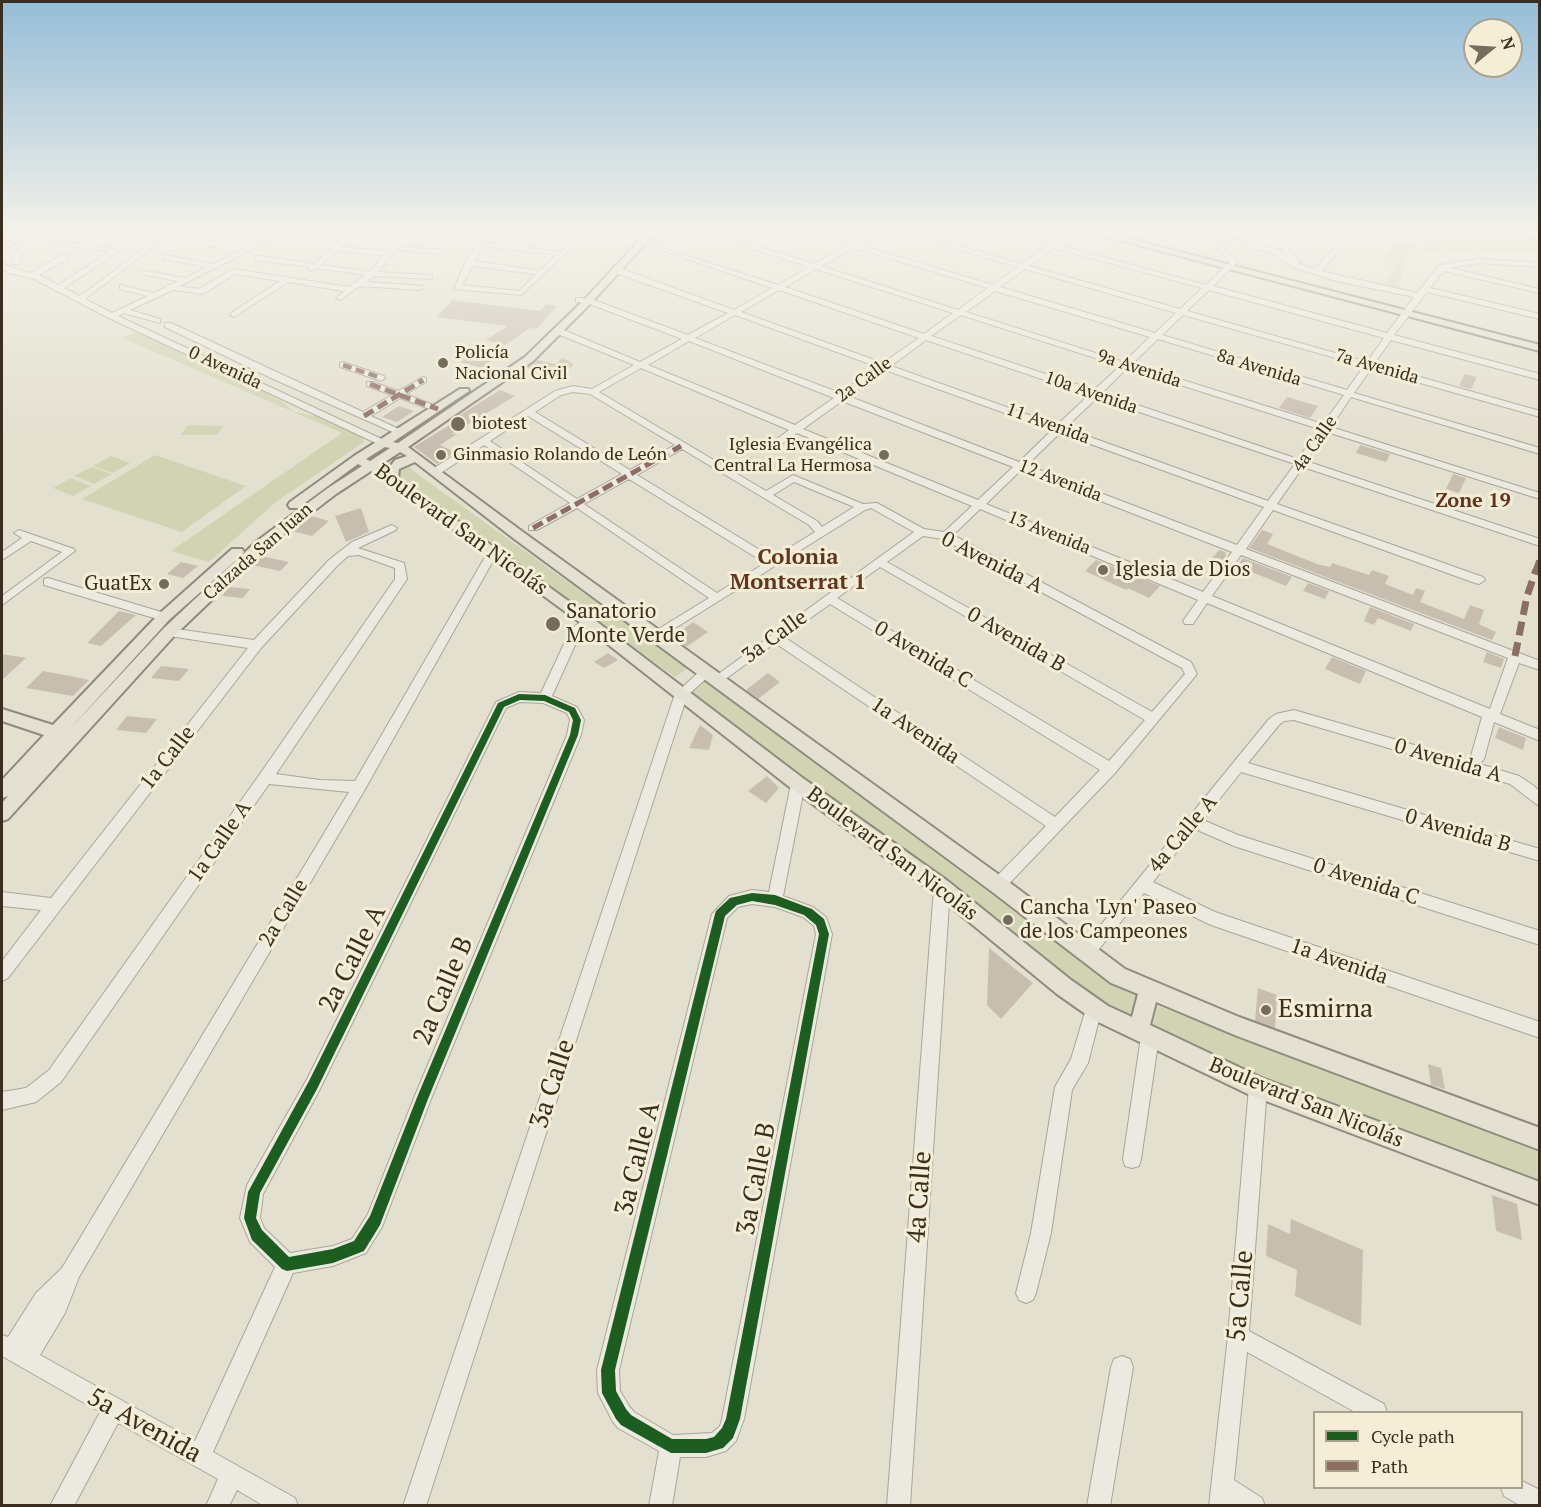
<!DOCTYPE html>
<meta charset="utf-8">
<style>
body{margin:0}
#map{position:relative;width:1541px;height:1507px;overflow:hidden;background:#e4e0cf;font-family:"PT Serif",serif}
canvas{display:block}
.frame{position:absolute;inset:0;border:3px solid #392e20;pointer-events:none}
.legend{position:absolute;left:1313px;top:1411px;width:210px;height:78px;box-sizing:border-box;background:#f5eed6;border:2px solid #aaa18d;margin:0;padding:8px 10px;list-style:none;font-size:18px;color:#392e20}
.legend li{display:flex;align-items:center;gap:12px;height:30px}
.legend b{width:30px;border:2px solid #aaa18d}
.north{position:absolute;left:1463px;top:18px;width:60px;height:60px;box-sizing:border-box;background:#f5eed6;border:2px solid #aaa18d;border-radius:50%;rotate:72deg;font-size:16px;font-weight:700;line-height:24px;text-align:center;color:#392e20}
.north::after{content:'';display:block;margin:auto;width:21px;height:27px;background:#756c5d;clip-path:polygon(50% 0,100% 100%,50% 72%,0 100%)}
</style>
<div id="map">
<canvas width="1541" height="1507"></canvas>
<div class="frame"></div>
<ul class="legend">
<li><b style="height:8px;background:#1b5e20"></b>Cycle path</li>
<li><b style="height:8px;background:#8d6e63"></b>Path</li>
</ul>
<div class="north">N</div>
</div>
<script>
const ctx = document.querySelector('canvas').getContext('2d');
ctx.lineJoin = 'round';
function fillPath(path, color) { ctx.fillStyle = color; ctx.fill(path, 'evenodd'); }
const toPath = rows => new Path2D(rows.map(r => 'M' + r).join(''));
function trace(path, color, width, dash) { ctx.strokeStyle = color; ctx.lineWidth = width; ctx.lineCap = dash ? 'butt' : 'round'; ctx.setLineDash(dash || []); ctx.stroke(path); }
function drawText(font, color, halo, rows, align = 'center') {
  ctx.font = font + ' "PT Serif",serif'; ctx.lineWidth = 6; ctx.setLineDash([]); ctx.textBaseline = 'middle'; ctx.strokeStyle = halo; ctx.fillStyle = color; for (const [text, x, y, turn = 0] of rows) {
    ctx.save(); ctx.translate(x, y); ctx.rotate((+turn || 0) * Math.PI / 180); ctx.textAlign = isNaN(turn) ? turn : align; if (halo) ctx.strokeText(text, 0, 0); ctx.fillText(text, 0, 0); ctx.restore();
  }
}
const green = toPath([
 [1433,232,1515,232,1539,238,1539,241,1533,252,1472,250,1458,252,1439,249,1437,252,1409,249,1398,291,1367,285,1370,282,1384,284,1396,267,1383,263,1395,245,1402,244,1430,248,1426,239,1436,239],
 [136,332,197,358,280,400,295,412,320,417,363,436,364,442,276,502,209,562,171,551,342,433,122,338],
 [189,425,224,426,216,435,180,435],
 [395,454,400,455,412,470,688,668,675,677,376,468],
 [155,455,246,486,182,532,82,499],
 [111,456,130,463,113,473,93,466],
 [92,467,112,474,94,484,74,476],
 [71,478,91,486,73,496,53,488],
 [698,676,1062,947,1140,993,1129,1017,1083,991,683,688],
 [1158,1006,1539,1152,1539,1184,1312,1100,1151,1030]
]);
const building = toPath([
 [658,232,680,232,661,245,650,242],
 [453,300,540,311,546,304,557,306,537,329,530,328,505,345,486,340,508,326,436,317],
 [470,355,492,360,482,368,460,362],
 [562,358,574,364,560,376,526,368,537,360,556,364],
 [1465,374,1477,377,1471,389,1459,386],
 [500,390,515,396,452,434,457,434,440,445,455,452,437,464,414,447,451,424,449,422],
 [1287,397,1318,406,1310,418,1279,408],
 [399,406,414,411,397,422,382,417],
 [1360,445,1390,454,1386,462,1356,453],
 [1453,474,1466,478,1459,493,1446,489],
 [361,508,369,532,346,542,335,516],
 [311,516,329,521,312,536,291,531],
 [1262,530,1273,534,1267,544,1317,564,1330,567,1332,563,1369,575,1372,570,1389,576,1385,584,1413,595,1416,588,1425,591,1420,602,1464,619,1470,605,1484,610,1479,624,1496,632,1492,640,1249,548],
 [1219,550,1225,552,1226,556,1219,567,1209,562],
 [261,556,289,562,280,571,252,565],
 [1243,558,1292,577,1286,586,1237,566],
 [1096,560,1160,586,1149,598,1128,588,1126,590,1085,571],
 [181,562,198,566,183,578,167,574],
 [1308,583,1329,591,1325,599,1303,591],
 [229,587,250,589,243,598,222,596],
 [1370,607,1414,624,1411,631,1378,618,1374,625,1364,621],
 [119,611,136,615,101,646,87,643],
 [693,622,708,632,686,647,674,636],
 [1487,652,1504,659,1501,668,1483,662],
 [608,653,618,660,604,668,594,662],
 [2,654,26,658,2,680],
 [1332,657,1366,671,1360,684,1325,669],
 [161,666,189,669,179,681,151,678],
 [43,671,75,677,89,680,73,696,26,688],
 [768,673,780,682,758,699,746,690],
 [127,716,157,719,146,733,116,730],
 [700,725,713,735,709,750,689,748],
 [1499,727,1526,738,1523,750,1495,738],
 [767,776,779,788,766,803,748,791],
 [989,948,1033,983,1001,1019,987,1005],
 [1258,988,1277,995,1275,1028,1255,1021],
 [1428,1064,1441,1068,1445,1089,1431,1085],
 [1492,1195,1517,1204,1522,1240,1496,1231],
 [1291,1219,1363,1250,1361,1326,1295,1296,1297,1270,1266,1256,1268,1224,1290,1234]
]);
const minor = toPath([
 [2,232,5,232,8,235,3,236,2,232],
 [27,232,35,232,2,250,2,245,27,232],
 [41,232,48,232,23,254,18,264,12,264,17,251,41,232],
 [140,232,148,232,64,288,79,296,86,292,166,232,173,232,85,299,112,313,148,296,120,289,120,285,154,293,178,281,141,274,141,270,185,278,207,267,164,259,164,255,213,264,279,232,288,232,179,286,199,289,233,269,349,287,365,275,317,268,312,271,308,269,309,267,256,260,256,256,259,256,314,264,342,238,292,232,346,235,349,232,356,232,340,247,388,251,394,246,444,250,445,252,441,254,396,250,378,272,429,275,432,275,432,279,374,276,366,282,423,286,424,288,420,290,360,286,340,300,336,298,344,291,288,282,234,317,230,315,231,313,280,281,235,274,203,294,173,290,130,310,160,319,160,323,124,313,118,316,386,441,386,445,380,445,109,318,34,279,9,273,2,268,2,263,15,269,31,273,61,255,67,255,67,259,39,275,58,285,109,252,54,243,50,241,52,240,114,249,140,232],
 [336,251,384,255,370,272,321,265,336,251],
 [223,232,230,232,214,247,208,247,208,243,223,232],
 [409,232,484,235,486,232,493,232,484,243,520,247,537,232,544,232,528,248,560,252,581,232,588,232,521,295,454,289,465,263,480,239,409,232],
 [481,246,556,255,540,271,474,261,481,246],
 [472,266,536,274,519,291,462,285,472,266],
 [627,232,644,232,652,235,649,237,627,232],
 [702,232,712,232,814,264,847,246,804,232,815,232,852,243,872,232,880,232,859,245,993,285,1018,267,899,232,910,232,1022,264,1047,246,999,232,1010,232,1052,243,1067,232,1075,232,1058,245,1206,285,1230,262,1205,236,1193,232,1205,232,1281,250,1285,254,1278,232,1284,232,1291,252,1301,261,1297,263,1315,269,1348,233,1352,233,1352,235,1321,271,1417,293,1440,265,1479,259,1540,263,1540,267,1479,263,1450,268,1540,289,1540,293,1443,271,1430,288,1540,314,1540,319,1427,292,1394,335,1540,374,1540,380,1391,340,1374,364,1540,411,1540,417,1371,369,1354,393,1540,448,1540,454,1351,397,1331,427,1540,493,1540,499,1327,432,1306,461,1540,539,1540,546,1303,467,1277,504,1483,577,1485,580,1479,584,1475,583,1273,510,1246,549,1540,661,1540,670,1519,663,1500,714,1540,730,1540,741,1494,722,1484,759,1480,764,1519,776,1534,786,1540,792,1540,807,1510,784,1294,720,1284,721,1279,725,1248,763,1540,849,1540,861,1241,772,1203,820,1238,835,1540,931,1540,945,1234,846,1195,829,1153,882,1215,912,1540,1022,1540,1038,1211,925,1144,893,1092,958,1086,960,1080,958,1078,953,1269,719,1276,714,1294,710,1466,760,1471,756,1482,717,1207,603,1193,624,1185,624,1183,621,1198,600,980,509,953,535,1191,662,1197,674,1115,773,1003,890,998,892,993,890,990,885,993,880,1046,826,775,643,720,683,712,683,710,680,914,532,871,508,865,510,656,640,652,639,650,636,652,633,709,598,577,508,537,530,529,530,529,526,570,503,484,445,439,474,431,474,431,470,555,391,573,386,592,389,634,365,555,333,555,329,561,329,640,362,682,339,587,303,576,302,576,298,591,299,688,335,728,313,613,272,613,268,619,268,734,310,772,288,640,243,640,241,778,285,809,267,702,232],
 [1216,239,1275,254,1292,267,1336,281,1414,297,1387,333,1213,286,1238,262,1216,239],
 [854,248,988,288,958,310,821,266,854,248],
 [1054,248,1202,288,1180,309,1029,266,1054,248],
 [816,269,953,313,924,334,785,287,816,269],
 [1025,269,1176,313,1155,333,1000,287,1025,269],
 [779,290,919,338,883,363,741,312,779,290],
 [1209,290,1384,338,1367,362,1187,311,1209,290],
 [995,291,1150,337,1124,362,966,312,995,291],
 [735,315,878,367,840,393,695,338,735,315],
 [961,315,1120,366,1094,390,931,336,961,315],
 [1183,315,1364,366,1347,390,1162,335,1183,315],
 [1158,339,1344,395,1323,424,1132,364,1158,339],
 [926,340,1089,395,1057,425,891,366,926,340],
 [689,341,834,398,795,425,648,365,689,341],
 [641,368,789,430,771,443,771,447,777,447,797,433,972,506,944,532,924,529,877,503,863,504,793,475,766,491,599,392,641,368],
 [1127,368,1319,429,1298,459,1102,393,1127,368],
 [885,370,1052,430,1019,462,848,396,885,370],
 [573,392,590,394,675,445,630,470,535,412,561,395,573,392],
 [1097,398,1295,464,1268,501,1065,428,1097,398],
 [842,401,1013,467,978,500,803,429,842,401],
 [528,416,622,474,577,499,490,441,528,416],
 [1060,433,1264,507,1237,545,1027,465,1060,433],
 [682,449,809,525,815,532,773,558,637,475,682,449],
 [1021,470,1232,552,1203,592,986,504,1021,470],
 [629,479,765,563,717,593,584,504,629,479],
 [794,482,854,507,822,527,817,521,773,495,794,482],
 [923,536,943,539,1182,668,1185,674,1152,712,887,562,923,536],
 [1241,555,1508,658,1490,709,1212,596,1241,555],
 [880,567,1145,720,1109,761,837,598,880,567],
 [830,604,1100,770,1055,817,784,637,830,604],
 [165,323,171,323,363,412,392,395,367,386,367,382,373,382,398,391,423,377,426,378,426,382,406,394,443,409,435,411,400,398,371,416,405,432,397,434,271,378,165,327,165,323],
 [343,362,384,376,385,378,381,381,340,367,340,363,343,362],
 [392,525,397,528,396,530,358,548,404,563,407,579,276,774,320,780,355,781,488,552,493,549,498,552,364,791,79,1277,65,1313,40,1355,195,1441,275,1267,250,1242,240,1218,247,1185,307,1079,496,702,519,692,541,693,571,629,587,617,593,621,580,634,552,696,577,707,584,720,581,735,431,1099,382,1227,366,1253,333,1266,293,1273,213,1452,295,1498,298,1506,264,1506,237,1490,229,1506,206,1506,218,1479,118,1423,74,1506,50,1506,100,1412,2,1356,2,1335,8,1337,36,1293,62,1268,349,792,269,784,61,1082,36,1102,2,1110,2,1092,26,1088,49,1070,260,774,395,579,395,568,359,555,348,556,337,566,261,648,8,978,2,981,2,961,41,910,2,906,2,892,51,898,248,648,169,636,165,635,163,632,165,629,169,628,254,640,329,560,352,542,392,525],
 [520,702,543,703,567,713,570,720,567,735,416,1093,368,1214,352,1239,333,1246,290,1253,264,1228,260,1218,263,1194,319,1091,506,708,520,702],
 [19,530,74,549,75,551,2,605,2,596,62,552,31,541,2,560,2,552,22,538,14,533,19,530],
 [48,578,168,614,170,617,164,621,44,585,44,579,48,578],
 [705,669,709,670,711,673,709,676,687,696,426,1506,403,1506,675,694,701,670,705,669],
 [798,778,803,780,805,784,783,896,813,907,826,917,832,934,744,1419,736,1441,726,1451,706,1457,680,1457,672,1506,649,1506,659,1451,618,1428,613,1422,598,1393,597,1370,712,914,729,896,752,890,769,892,791,784,793,780,798,778],
 [752,904,775,907,803,917,814,926,816,934,722,1419,720,1426,712,1433,673,1435,634,1412,629,1406,620,1391,619,1370,727,918,738,907,752,904],
 [942,881,947,883,950,888,910,1506,887,1506,934,888,937,883,942,881],
 [1094,1000,1100,1002,1102,1008,1088,1063,1072,1090,1051,1233,1036,1293,1033,1300,1026,1303,1019,1300,1016,1293,1031,1233,1055,1087,1071,1059,1088,1002,1094,1000],
 [1150,1029,1156,1031,1159,1037,1141,1159,1139,1166,1132,1168,1125,1166,1123,1159,1141,1037,1144,1031,1150,1029],
 [1258,1078,1264,1081,1267,1087,1249,1331,1384,1404,1387,1412,1355,1412,1247,1352,1234,1480,1262,1498,1265,1506,1209,1506,1228,1336,1249,1087,1252,1081,1258,1078],
 [1122,1356,1130,1359,1133,1367,1110,1506,1087,1506,1111,1367,1114,1359,1122,1356],
 [1522,1481,1540,1490,1540,1506,1521,1506,1504,1496,1501,1488,1522,1488,1522,1481]
]);
const major = toPath([
 [647,232,656,232,591,303,533,361,408,447,523,532,1005,879,1125,969,1239,1017,1540,1128,1540,1150,1237,1036,1156,1002,1150,1025,1262,1078,1540,1182,1540,1205,1250,1095,1094,1020,1057,994,935,894,792,789,582,624,388,482,371,471,336,494,267,547,174,636,8,819,2,821,2,803,8,796,2,798,2,780,44,735,2,721,2,709,53,725,159,614,232,549,242,549,244,552,242,555,169,620,69,730,164,628,257,541,328,488,362,466,358,464,298,508,290,508,288,505,290,502,354,456,460,389,468,389,469,391,393,442,398,443,525,357,585,299,647,232],
 [385,447,390,448,370,461,366,459,385,447],
 [400,452,407,456,395,460,387,471,379,466,400,452],
 [415,462,513,538,991,891,1111,983,1138,994,1132,1017,1108,1006,1071,980,949,882,804,779,592,618,398,478,399,469,415,462],
 [1089,232,1103,232,1540,345,1540,351,1089,232]
]);
const quietFar2 = toPath([
 [343,365,381,378],
 [420,382,423,380]
]);
const quietFar1 = toPath([
 [370,384,438,409],
 [364,416,423,380],
 [533,528,681,446],
 [1535,571,1540,557]
]);
const quiet = toPath([
 [1515,656,1527,596,1536,570]
]);
const cycleway = toPath([
 [519,694,545,695,575,708,581,720,578,735,428,1099,380,1225,364,1251,333,1263,287,1271,282,1269,252,1240,244,1218,248,1192,309,1081,498,703,519,694],
 [520,700,544,701,569,712,573,720,570,735,418,1095,370,1216,354,1241,333,1249,289,1257,262,1230,256,1218,260,1193,317,1089,504,707,520,700],
 [752,893,775,895,812,909,824,919,829,934,740,1419,733,1438,723,1448,706,1453,671,1453,621,1425,616,1419,602,1393,601,1370,715,914,716,911,730,898,752,893],
 [752,901,775,905,804,915,816,925,819,934,726,1419,722,1428,714,1437,706,1439,672,1439,631,1415,626,1409,616,1391,615,1370,725,916,737,905,752,901]
]);
const markers = [
 [443,363,6,"#756c5d"],
 [458,424,8,"#756c5d"],
 [441,455,6,"#756c5d"],
 [884,455,6,"#756c5d"],
 [1103,570,6,"#756c5d"],
 [164,584,6,"#756c5d"],
 [553,624,8,"#756c5d"],
 [1008,920,6,"#756c5d"],
 [1266,1010,6,"#756c5d"]
];
const farPoinames = [
 ["Policía",455,353],
 ["Nacional Civil",455,374],
 ["biotest",472,424],
 ["Iglesia Evangélica",872,445,"right"],
 ["Central La Hermosa",872,466,"right"],
 ["Ginmasio Rolando de León",453,455]
];
const farStreetnames = [
 ["7a Avenida",1377,367,16],
 ["0 Avenida",225,368,25],
 ["8a Avenida",1259,368,17],
 ["9a Avenida",1139,369,18],
 ["2a Calle",864,380,-36],
 ["10a Avenida",1091,393,19],
 ["11 Avenida",1048,424,20],
 ["4a Calle",1315,444,-55],
 ["12 Avenida",1060,481,21],
 ["13 Avenida",1049,533,22],
 ["Calzada San Juan",258,552,-41]
];
const farQuarternames = [
 ["Zone 19",1473,501]
];
const streetNames = [
 ["Boulevard San Nicolás",461,530,36],
 ["0 Avenida A",992,563,27],
 ["3a Calle",775,637,-36],
 ["0 Avenida B",1016,640,30],
 ["0 Avenida C",923,655,31],
 ["1a Avenida",915,731,34],
 ["1a Calle",168,758,-52],
 ["0 Avenida A",1448,761,16],
 ["0 Avenida B",1458,831,16],
 ["4a Calle A",1183,834,-50],
 ["1a Calle A",220,842,-55],
 ["Boulevard San Nicolás",892,854,37],
 ["0 Avenida C",1366,882,18],
 ["2a Calle",284,913,-59],
 ["1a Avenida",1339,962,19],
 ["Boulevard San Nicolás",1306,1103,22]
];
const poiNames = [
 ["Iglesia de Dios",1115,570],
 ["GuatEx",152,584,"right"],
 ["Sanatorio",566,612],
 ["Monte Verde",566,636],
 ["Cancha 'Lyn' Paseo",1020,908],
 ["de los Campeones",1020,932]
];
const neighbourhoodNames = [
 ["Colonia",798,558],
 ["Montserrat 1",798,583]
];
const nearStreetnames = [
 ["2a Calle A",353,959,-63],
 ["2a Calle B",444,991,-67],
 ["3a Calle",553,1084,-72],
 ["3a Calle A",638,1159,-76],
 ["3a Calle B",757,1179,-79],
 ["4a Calle",920,1197,-86],
 ["5a Calle",1241,1296,-85],
 ["5a Avenida",144,1426,29]
];
const nearPoinames = [
 ["Esmirna",1278,1010]
];
fillPath(green, '#d1d4b2');
fillPath(building, '#c8beb0');
trace(minor, '#aaa597', 2);
trace(major, '#8f8a7e', 4);
fillPath(minor, '#ece9e0');
fillPath(major, '#e4e0d2');
trace(quietFar2, '#8d6e63', 4.5, [9, 4.5]);
trace(quietFar1, '#8d6e63', 5, [11, 5]);
trace(quiet, '#8d6e63', 7, [14, 7]);
fillPath(cycleway, '#1b5e20');
const sky = ctx.createLinearGradient(0, 0, 0, 443);
sky.addColorStop(0, '#95bdd8');
sky.addColorStop(0.52, '#f3f1e9');
sky.addColorStop(1, '#f3f1e900');
ctx.fillStyle = sky;
ctx.fillRect(0, 0, 1541, 443);
for (const [x, y, r, color] of markers) { const dot = new Path2D(); dot.arc(x, y, r, 0, 2 * Math.PI); ctx.fillStyle = color; ctx.fill(dot); trace(dot, '#f5eed6', 2); }
drawText('18px', '#392e20', '#f5eed6', farPoinames, 'left');
drawText('18px', '#392e20', '#f5eed6', farStreetnames);
drawText('bold 20px', '#643420', '#f5eed6', farQuarternames);
drawText('21px', '#392e20', '#f5eed6', streetNames);
drawText('21px', '#392e20', '#f5eed6', poiNames, 'left');
drawText('bold 22px', '#643420', '#f5eed6', neighbourhoodNames);
drawText('26px', '#392e20', '#f5eed6', nearStreetnames);
drawText('26px', '#392e20', '#f5eed6', nearPoinames, 'left');
</script>
